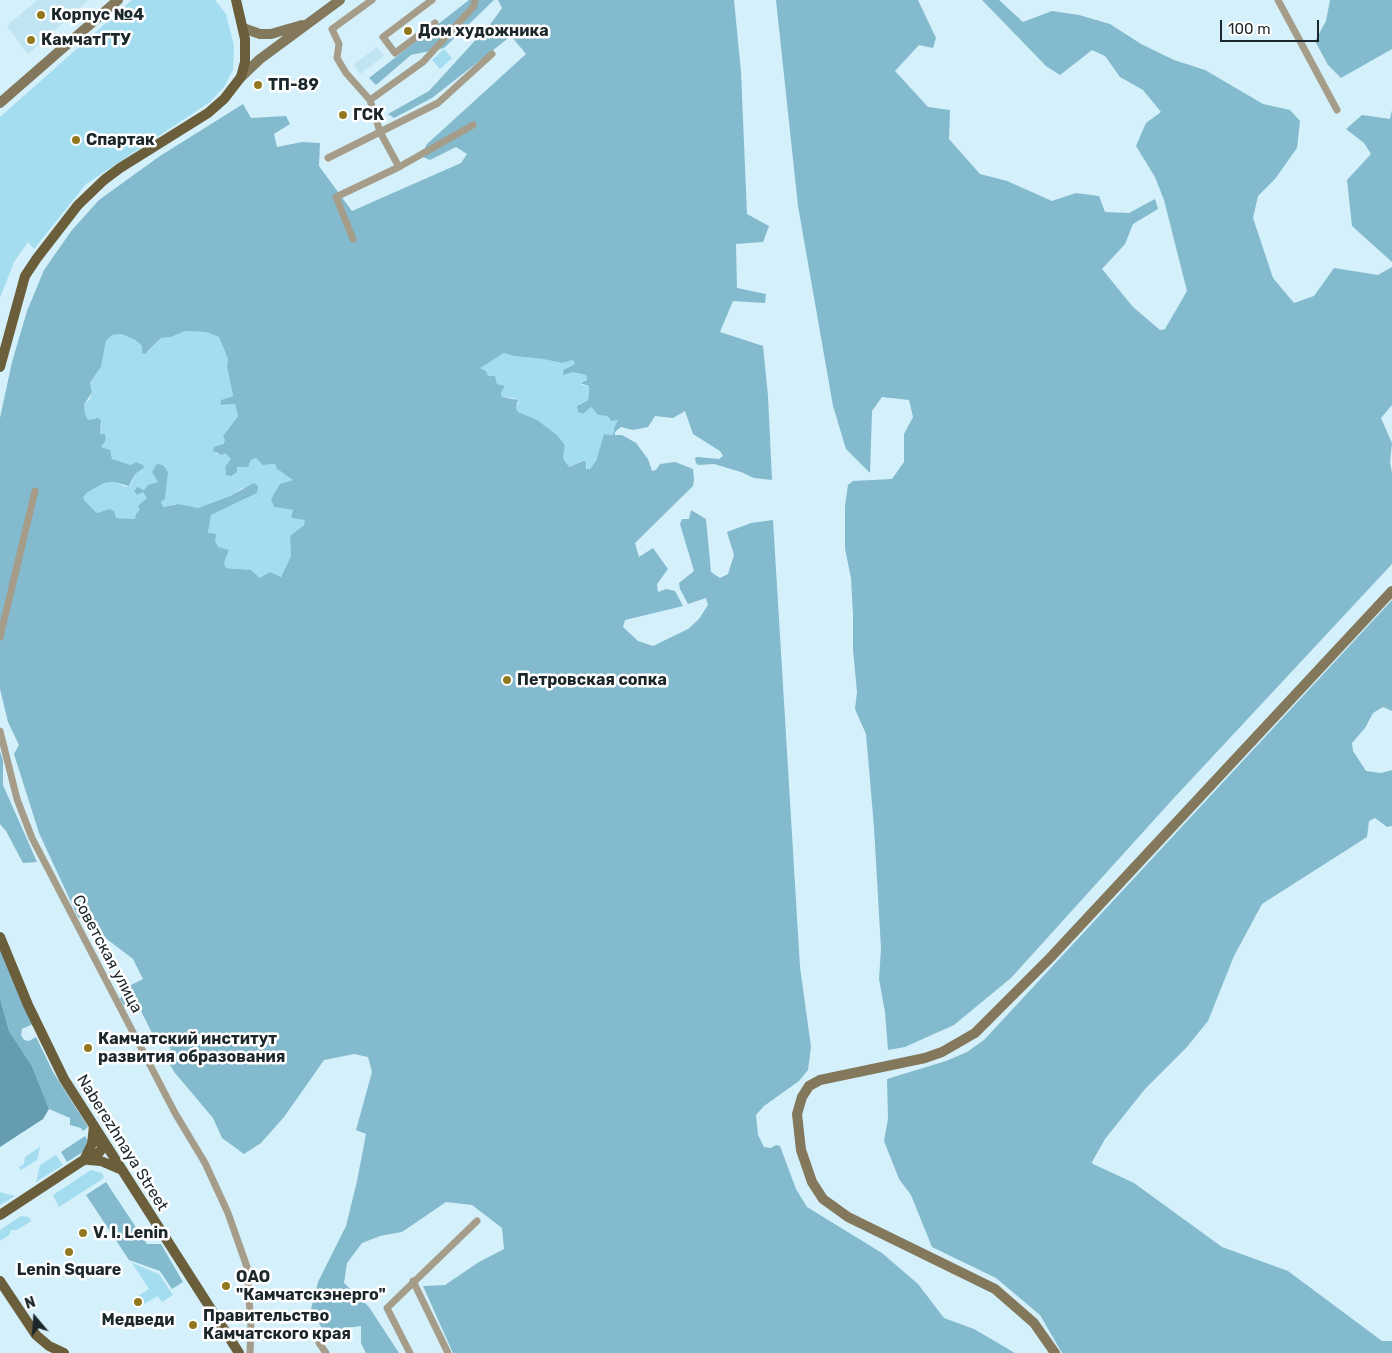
<!DOCTYPE html>
<meta charset="utf-8">
<style>
body{margin:0}
#map{position:relative;width:1392px;height:1353px;overflow:hidden;background:#d4f0fa;font-family:Rubik,sans-serif}
canvas{display:block}
.north{position:absolute;left:10px;top:1293px;width:50px;height:50px;-webkit-text-stroke:4px #fff;paint-order:stroke;rotate:342deg;font-size:14px;font-weight:700;line-height:20px;text-align:center;color:#1c272b}
.north::after{content:'';display:block;margin:auto;width:18px;height:22px;background:#1c272b;clip-path:polygon(50% 0,100% 100%,50% 72%,0 100%)}
.scale{position:absolute;left:1220px;top:20px;width:99px;height:22px;box-sizing:border-box;border:2px solid #1c272b;border-top:0;padding-left:6px;font-size:15px;line-height:18px;white-space:nowrap;color:#1c272b;-webkit-text-stroke:4px #fff;paint-order:stroke}
</style>
<div id="map">
<canvas width="1392" height="1353"></canvas>
<div class="north">N</div>
<div class="scale">100 m</div>
</div>
<script>
const ctx = document.querySelector('canvas').getContext('2d');
ctx.lineJoin = 'round';
function fillPath(path, color) { ctx.fillStyle = color; ctx.fill(path, 'evenodd'); }
const toPath = rows => new Path2D(rows.map(r => 'M' + r).join(''));
function trace(path, color, width, dash) { ctx.strokeStyle = color; ctx.lineWidth = width; ctx.lineCap = dash ? 'butt' : 'round'; ctx.setLineDash(dash || []); ctx.stroke(path); }
function drawText(font, color, halo, rows, align = 'center') {
  ctx.font = font + ' Rubik,sans-serif'; ctx.lineWidth = 5; ctx.setLineDash([]); ctx.textBaseline = 'middle'; ctx.strokeStyle = halo; ctx.fillStyle = color; for (const [text, x, y, turn = 0] of rows) {
    ctx.save(); ctx.translate(x, y); ctx.rotate((+turn || 0) * Math.PI / 180); ctx.textAlign = isNaN(turn) ? turn : align; if (halo) ctx.strokeText(text, 0, 0); ctx.fillText(text, 0, 0); ctx.restore();
  }
}
const built = toPath([
 [37,0,89,0,28,54,7,26],
 [377,47,384,56,360,74,353,65]
]);
const green = toPath([
 [132,0,215,0,226,14,234,46,233,70,224,87,210,102,86,184,34,249,28,242,14,262,0,298,0,117],
 [444,49,452,58,440,69,432,60],
 [185,331,206,332,219,337,228,359,227,367,233,396,221,400,220,405,235,404,238,416,227,430,223,436,225,440,215,454,225,453,231,459,225,468,225,472,236,469,240,465,250,464,251,460,256,458,266,465,275,464,278,470,294,480,282,484,271,499,274,507,293,510,291,518,306,520,304,525,290,536,291,556,281,577,272,573,260,578,251,570,226,568,224,563,229,550,218,548,208,534,211,515,257,493,242,488,230,496,198,508,175,504,163,507,161,502,165,499,167,474,156,478,158,482,148,485,144,490,135,488,135,494,143,492,147,498,135,519,116,518,109,509,97,513,84,500,83,497,88,492,104,483,114,482,126,487,131,485,135,474,143,469,143,465,136,462,131,465,112,459,109,450,101,447,106,440,106,437,99,434,102,424,95,418,88,420,85,416,84,405,90,399,92,389,90,384,101,367,106,341,112,335,122,334,135,340,148,352,161,338,171,337],
 [504,353,513,356,543,359,562,363,573,360,575,364,563,370,562,374,573,372,586,375,587,380,580,382,582,385,589,386,589,394,588,400,579,404,578,412,583,414,591,407,598,415,607,416,609,420,618,420,613,430,613,435,604,434,596,461,590,469,586,469,587,465,581,461,569,467,563,458,565,445,557,435,518,412,516,408,519,402,515,398,502,397,501,393,505,386,497,384,495,376,488,376,486,371,480,369,482,365],
 [40,1147,37,1160,21,1170,19,1167,24,1164,25,1157],
 [56,1155,63,1165,36,1182,40,1165],
 [91,1170,102,1173,104,1178,59,1207,53,1195],
 [0,1192,3,1193,15,1196,0,1205],
 [21,1216,29,1217,31,1221,17,1230,11,1230,9,1235,0,1241,0,1230],
 [132,1263,159,1274,173,1295,162,1302,158,1296,137,1308,132,1300,149,1289]
]);
const forest = toPath([
 [469,0,494,0,444,48,411,55,376,85,369,78],
 [498,0,734,0,741,72,747,214,769,226,763,242,736,244,737,288,766,294,765,303,733,301,720,332,763,346,768,396,772,480,754,478,741,472,714,464,698,465,696,463,695,458,697,457,719,459,723,456,720,451,693,434,685,411,673,418,655,416,648,427,633,430,621,427,615,432,615,435,622,435,636,443,648,459,652,471,656,470,660,464,675,462,693,469,694,479,693,486,635,543,639,557,653,548,668,569,657,584,658,592,666,589,675,591,683,606,625,620,623,627,638,641,653,646,688,629,699,619,708,605,706,598,688,604,680,589,679,583,694,571,680,524,682,519,689,519,691,510,706,519,711,572,720,578,728,574,734,555,727,532,751,523,773,520,800,967,811,1047,808,1070,799,1081,764,1106,756,1115,758,1135,764,1147,771,1148,776,1145,780,1146,796,1189,807,1207,882,1253,918,1284,944,1318,974,1329,1015,1353,453,1353,423,1286,445,1285,479,1262,504,1249,502,1228,472,1205,446,1202,402,1232,380,1236,362,1243,347,1263,344,1283,369,1307,399,1353,366,1353,361,1343,361,1326,346,1328,327,1337,311,1309,318,1282,346,1226,357,1181,366,1134,356,1130,372,1072,368,1057,354,1054,324,1060,284,1117,261,1143,244,1154,222,1138,213,1118,175,1073,170,1065,172,1056,169,1044,152,1033,137,1003,125,1008,120,999,127,987,143,979,133,959,78,917,39,833,14,754,19,745,8,722,0,689,0,418,12,362,27,311,44,270,72,230,99,200,160,156,243,104,251,118,286,116,290,124,274,134,277,147,302,142,320,143,319,166,352,211,461,163,467,154,456,147,430,160,421,156,427,144,526,54,511,36,432,98,394,118,388,114,429,91,492,22,502,8],
 [185,331,206,332,219,337,228,359,227,367,233,396,221,400,220,405,235,404,238,416,223,436,225,440,223,444,214,447,213,451,222,455,225,453,231,459,225,467,226,475,231,476,237,472,237,467,248,467,251,460,256,458,263,465,275,464,277,469,293,480,280,484,271,499,274,507,293,510,291,518,305,520,304,525,290,536,291,556,281,577,270,572,260,578,251,570,226,568,224,563,229,550,218,547,215,541,216,534,208,533,211,515,257,493,258,486,254,483,230,496,198,508,178,504,163,507,161,502,165,499,168,472,163,465,157,464,152,472,158,482,148,485,144,490,137,487,134,491,137,495,143,492,147,498,138,506,140,510,136,514,135,519,116,518,114,511,109,509,97,513,84,500,83,497,88,492,104,483,114,482,129,486,135,474,144,468,143,465,136,462,131,465,112,459,110,450,101,447,106,440,105,434,100,434,101,420,98,418,88,420,85,414,84,405,92,392,90,383,101,367,106,341,112,335,122,334,135,340,142,346,142,353,145,354,161,338,171,337],
 [504,353,513,356,543,359,562,363,573,360,575,364,563,370,563,375,573,372,586,375,587,380,580,383,589,386,589,394,588,400,577,406,578,412,583,414,591,407,598,415,607,416,611,421,618,420,614,428,613,435,604,434,596,461,590,469,586,469,586,462,583,461,569,467,563,458,565,445,557,435,537,420,518,412,516,408,518,400,502,397,501,393,505,386,497,384,495,376,488,376,486,371,480,368],
 [776,0,918,0,936,38,933,48,919,45,895,71,928,107,950,110,949,139,980,174,1007,181,1052,201,1076,193,1099,196,1105,212,1129,213,1155,199,1158,209,1133,224,1125,244,1102,269,1133,307,1160,330,1165,329,1187,291,1164,200,1155,177,1136,146,1146,123,1161,112,1143,90,1120,77,1105,56,1092,50,1060,75,1046,66,982,0,999,0,1023,22,1052,11,1079,15,1110,24,1141,44,1174,60,1205,70,1263,104,1290,110,1300,121,1297,148,1275,179,1258,196,1253,218,1273,278,1294,303,1314,296,1334,268,1378,275,1392,267,1392,405,1381,418,1392,443,1390,462,1392,473,1392,564,1173,799,1011,978,954,1025,905,1047,888,1050,885,1012,879,979,881,949,874,827,866,734,855,709,857,692,853,650,853,614,851,578,845,549,845,506,848,485,853,481,892,479,904,462,904,434,913,417,909,400,882,397,872,411,870,473,846,449,833,406,798,206],
 [1330,0,1392,0,1392,49,1341,78,1328,65,1315,41,1326,21],
 [1392,110,1392,262,1352,226,1347,180,1371,154,1364,143,1346,129,1362,115,1390,119],
 [1392,600,1392,711,1383,707,1373,713,1365,728,1352,743,1353,751,1366,771,1381,773,1392,770,1392,826,1387,827,1375,818,1369,821,1367,837,1262,904,1234,956,1208,1021,1186,1048,1145,1089,1105,1139,1092,1162,1093,1164,1134,1183,1222,1247,1288,1271,1382,1341,1392,1341,1392,1353,1062,1353,1040,1315,996,1278,932,1247,911,1195,899,1179,884,1141,888,1119,887,1079,946,1061,967,1052,984,1040],
 [0,751,3,760,3,785,37,862,23,863,6,831,0,824],
 [0,943,33,1024,22,1029,21,1035,24,1040,29,1041,36,1037,53,1072,88,1127,83,1131,81,1128,70,1125,70,1118,49,1109,32,1066,9,1031,0,998],
 [85,1136,88,1141,86,1150,67,1162,61,1152],
 [106,1182,147,1244,161,1244,183,1282,172,1289,160,1271,129,1260,86,1195]
]);
const water = toPath([
 [0,998,9,1031,32,1066,49,1109,43,1119,0,1147]
]);
const street = toPath([
 [372,0,332,29,339,44,337,58,346,73,370,100,380,132,399,167],
 [432,0,383,37,395,53,435,23],
 [1278,0,1337,110],
 [370,100,423,62,474,6,475,0],
 [328,158,438,103,492,54],
 [353,239,336,197,399,167,473,125],
 [0,637,35,491],
 [0,731,17,799,32,838,175,1113,205,1163,228,1213,247,1267,251,1328,250,1353],
 [413,1281,448,1353],
 [319,1343,326,1353],
 [410,1353,387,1308,477,1221]
]);
const secondary = toPath([
 [243,28,260,34,271,34,302,25],
 [241,77,260,59,340,0],
 [0,103,118,0],
 [1055,1353,1034,1323,995,1289,848,1217,823,1199,812,1182,801,1150,797,1114,802,1097,809,1086,820,1080,925,1058,942,1052,975,1033,1050,958,1392,591]
]);
const primary = toPath([
 [0,367,25,276,37,258,78,205,104,180,120,168,208,113,224,99,241,77,245,62,245,39,236,0],
 [0,937,28,1005,64,1079,239,1353],
 [84,1160,92,1144,94,1126],
 [89,1160,101,1161,122,1170],
 [0,1215,82,1161,95,1157,102,1149,101,1138],
 [0,1281,36,1335,49,1346,64,1353]
]);
const markers = [
 [41,15,5,"#93771e"],
 [408,31,5,"#93771e"],
 [31,40,5,"#93771e"],
 [258,85,5,"#93771e"],
 [343,115,5,"#93771e"],
 [76,140,5,"#93771e"],
 [507,680,5,"#93771e"],
 [88,1048,5,"#93771e"],
 [83,1233,5,"#93771e"],
 [69,1252,5,"#93771e"],
 [226,1286,5,"#93771e"],
 [138,1302,5,"#93771e"],
 [193,1325,5,"#93771e"]
];
const poiNames = [
 ["Корпус №4",51,15],
 ["Дом художника",418,31],
 ["КамчатГТУ",41,40],
 ["ТП-89",268,85],
 ["ГСК",353,115],
 ["Спартак",86,140],
 ["Петровская сопка",517,680],
 ["Камчатский институт",98,1039],
 ["развития образования",98,1057],
 ["V. I. Lenin",93,1233],
 ["Lenin Square",69,1270,"center"],
 ["ОАО",236,1277],
 ["\"Камчатскэнерго\"",236,1295],
 ["Правительство",203,1316],
 ["Камчатского края",203,1334],
 ["Медведи",138,1320,"center"]
];
const streetNames = [
 ["Советская улица",107,954,62],
 ["Naberezhnaya Street",122,1143,58]
];
fillPath(built, '#c1e4f2');
fillPath(green, '#a4dcf0');
fillPath(forest, '#83bace');
fillPath(water, '#659cb0');
trace(street, '#a59d8a', 7);
trace(secondary, '#83785b', 10);
trace(primary, '#6b5e3a', 10);
for (const [x, y, r, color] of markers) { const dot = new Path2D(); dot.arc(x, y, r, 0, 2 * Math.PI); ctx.fillStyle = color; ctx.fill(dot); trace(dot, '#fff', 2); }
drawText('bold 16px', '#1c272b', '#fff', poiNames, 'left');
drawText('16px', '#1c272b', '#fff', streetNames);
</script>
